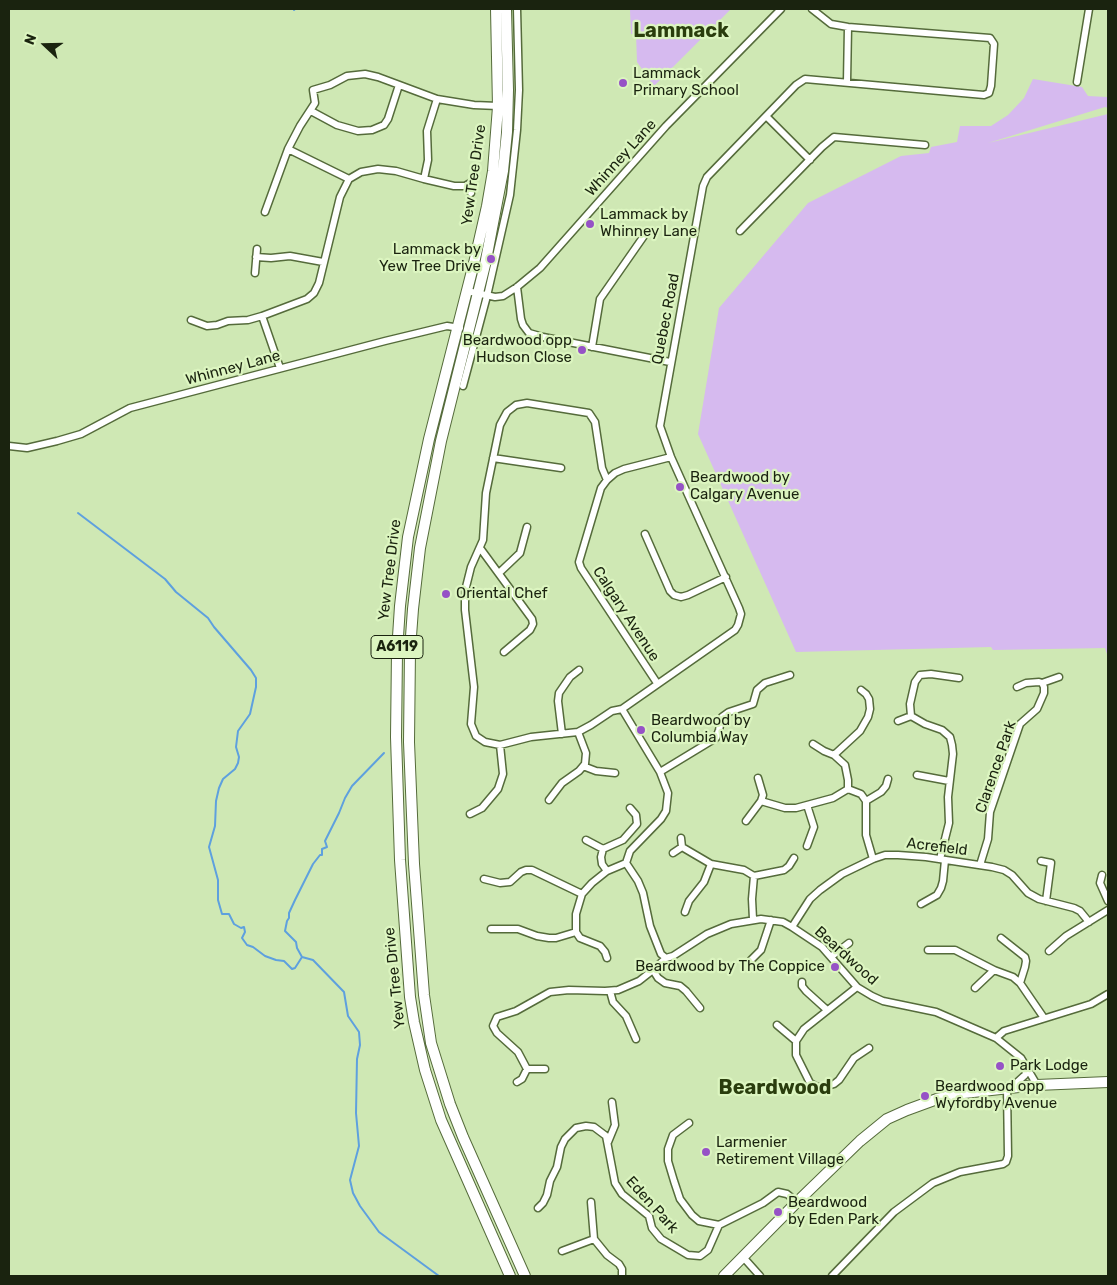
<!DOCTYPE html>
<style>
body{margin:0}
#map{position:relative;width:1117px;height:1285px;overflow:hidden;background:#cfe8b4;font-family:Rubik,sans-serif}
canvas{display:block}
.frame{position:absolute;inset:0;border:10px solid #1a230f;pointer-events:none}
.north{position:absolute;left:20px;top:20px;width:50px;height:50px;-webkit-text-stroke:4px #dcf5c0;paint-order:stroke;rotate:291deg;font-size:14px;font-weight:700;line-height:20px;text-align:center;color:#1a230f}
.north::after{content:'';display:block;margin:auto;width:18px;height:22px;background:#1a230f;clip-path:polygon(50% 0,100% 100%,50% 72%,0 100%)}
</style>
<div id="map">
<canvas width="1117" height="1285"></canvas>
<div class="frame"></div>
<div class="north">N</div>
</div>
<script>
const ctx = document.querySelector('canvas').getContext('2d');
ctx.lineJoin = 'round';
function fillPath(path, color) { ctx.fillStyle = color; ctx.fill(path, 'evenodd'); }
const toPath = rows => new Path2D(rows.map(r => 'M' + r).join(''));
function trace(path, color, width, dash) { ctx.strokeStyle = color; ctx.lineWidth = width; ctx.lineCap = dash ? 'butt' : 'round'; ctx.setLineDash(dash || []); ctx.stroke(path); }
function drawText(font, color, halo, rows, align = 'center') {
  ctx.font = font + ' Rubik,sans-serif'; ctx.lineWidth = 4.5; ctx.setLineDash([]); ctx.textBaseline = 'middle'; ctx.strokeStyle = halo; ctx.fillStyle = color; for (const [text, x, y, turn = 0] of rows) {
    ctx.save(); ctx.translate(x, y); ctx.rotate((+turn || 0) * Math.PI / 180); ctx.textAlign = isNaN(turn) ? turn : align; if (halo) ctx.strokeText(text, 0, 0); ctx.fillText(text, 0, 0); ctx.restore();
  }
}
const green = toPath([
 [647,9,731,9,654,86,637,62,636,34,631,34,630,10],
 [1033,79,1082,87,1088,96,1107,97,1108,91,1108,108,1105,107,988,143,1108,114,1108,657,1105,648,993,650,991,647,796,652,698,434,719,308,808,203,901,156,929,153,931,147,957,142,960,126,991,126,1008,115,1024,98]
]);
const stream = toPath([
 [294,10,295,9],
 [78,513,165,579,176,592,208,618,214,627,251,670,256,678,256,687,250,714,238,731,236,747,239,757,238,763,235,769,223,779,219,788,216,801,215,826,209,847,218,880,218,900,222,914,229,914,234,924,241,928,244,927,245,932,242,938,247,945,253,947,265,956,276,960,284,961,292,969,295,968,302,957],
 [384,753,352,786,345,798,339,813,325,841,327,847,322,849,322,855,320,855,313,864,295,900,289,913,289,918,287,921,285,931,296,942,297,948,302,957,313,960,344,992,348,1016,359,1032,360,1045,357,1059,356,1113,359,1146,350,1180,353,1193,360,1206,379,1232,439,1276]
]);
const minor = toPath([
 [847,82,848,27],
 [1077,82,1089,9],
 [311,111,337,125,358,131,372,130,384,125,388,119,399,85],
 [766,116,810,160],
 [288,149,349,179],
 [424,179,454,186,465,186,472,182,475,175],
 [467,186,471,193],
 [265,212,288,149,300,126,315,103,313,90,330,85,347,76,365,74,378,77,437,99,474,105,498,106],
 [740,231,822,147,834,137,925,145],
 [256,257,271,258,290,256,323,262],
 [255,273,257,249],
 [517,287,521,319,523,325,529,333,543,337,670,362],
 [467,291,495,297,503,296,517,287,540,268,666,126,781,9],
 [262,316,307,299,314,293,319,283,340,197,349,179,361,172,378,169,396,171,424,179,428,160,427,131,437,99],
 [191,320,207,326,217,325,228,321,248,320,262,316,280,368],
 [592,347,600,299,646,233],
 [463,386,487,296,510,195,517,130,519,90,517,9],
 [9,446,27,448,57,441,81,434,130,408,385,341,447,326,460,328],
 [493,458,561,468],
 [607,480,602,468,595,422,589,413,527,403,516,405,507,412,500,425,486,493,483,540,471,567,465,591,465,610,474,687,471,724,476,736,485,742,500,745,531,737,578,732,591,725,612,711,622,709,735,630,738,625,741,614,739,608,671,457,660,426,703,186,707,177,796,85,805,79,984,95,989,93,991,86,994,44,990,38,848,27,831,24,812,9],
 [645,534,670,591,674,595,681,597,688,595,726,577],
 [480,548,532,619,533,624,530,630,504,652],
 [499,573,520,553,527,527],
 [657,683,581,568,579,562,601,488,607,480,615,473,624,469,671,457],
 [1042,683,1059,677],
 [622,709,660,772,668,793,666,811,661,819,630,851,626,863,638,881,643,893,650,926,661,954,666,958,673,956,707,934,731,924,761,919,783,922,792,927,822,947,857,987,872,996,883,1001,936,1012,996,1038,1021,1058,1037,1085],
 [898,721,911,716],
 [562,734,558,701,559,693,570,677,579,670],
 [813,744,824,751,834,755,845,765,848,780,848,789],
 [834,755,860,731,868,717,870,709,869,699,866,694,861,690],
 [583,766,596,771,615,773],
 [660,772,716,738,719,730,722,717,729,712,753,704,757,690,765,683,790,675],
 [917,775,949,781],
 [549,800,562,783,579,771,585,764,586,753,578,732],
 [761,801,785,808,796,808,833,798,848,789,861,794,866,801,866,835,873,859],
 [866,801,881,792,886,786,888,779],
 [470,814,482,808,498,789,503,774,500,745],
 [746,821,761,801,763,795,758,778],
 [586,840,603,849],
 [807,846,814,827,807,805],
 [682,847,711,864],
 [673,853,682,847,681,838],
 [940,859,949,823,948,797,953,754,952,745,950,737,942,730,925,724,911,716,910,704,915,682,920,675,931,674,959,678],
 [1041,861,1051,863,1046,901],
 [980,865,988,839,990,812,1020,724,1037,709,1044,693,1044,687,1042,683,1039,682,1026,683,1017,687],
 [607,871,602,864,601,857,603,849,623,840,637,824,636,815,630,808],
 [1102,875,1100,883,1108,901],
 [754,876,784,870,789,866,794,858],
 [484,879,500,883,510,882,521,872,526,870,532,870,582,894],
 [921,904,937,895,941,888,943,881,945,860],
 [685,912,689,901,704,882,711,864,744,870,754,876,752,899,753,919],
 [792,927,810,899,820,890,842,874,873,859,885,855,898,855,926,857,992,867,1004,870,1012,875,1028,893,1039,899,1074,908,1080,911,1089,922],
 [491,929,518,929,537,936,549,938,556,938,576,932],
 [1001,938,1025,957,1026,961,1025,967,1020,983],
 [928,950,955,950,994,970,1013,977,1020,983,1044,1018],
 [1049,951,1066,936,1108,910],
 [832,956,849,943],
 [607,958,605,952,600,946,580,938,576,932,576,914,582,894,592,883,607,871,626,863],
 [751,960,761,950,771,920],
 [653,970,658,978,665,983,680,986,686,991,700,1008],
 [802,982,802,986,806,991,827,1010],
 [857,987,804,1029,796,1041,796,1055,810,1083,817,1087,824,1087,834,1084,839,1080,854,1058,869,1048],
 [975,988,994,970],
 [610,991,613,1002,626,1016,636,1039],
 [777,1025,796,1041],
 [996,1038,1004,1031,1091,1004,1108,994],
 [545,1069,527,1069,518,1052,497,1033,493,1026,497,1017,516,1011,550,992,569,990,605,991,618,990,639,981,653,970,666,958],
 [517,1082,522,1079,527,1069],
 [1012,1087,1025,1075,1028,1067],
 [689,1123,673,1135,668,1149,668,1161,674,1181,680,1199,692,1215,699,1221,719,1225],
 [608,1142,615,1125,612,1102],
 [591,1202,594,1239,607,1255,619,1264,622,1269,622,1276],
 [538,1208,543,1203,547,1195,550,1181,557,1167,561,1147,565,1139,576,1128,586,1126,594,1127,606,1136,615,1183,622,1194,649,1216,652,1228,661,1239,688,1255,700,1256,708,1250,719,1225,763,1203,778,1192,787,1194,797,1202],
 [562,1251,594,1239],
 [743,1257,760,1276],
 [832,1276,894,1212,933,1183,960,1172,1003,1164,1006,1162,1008,1156,1007,1089]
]);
const trunk = toPath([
 [496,9,498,107,493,171,487,206,474,263,429,439,408,537,400,606,397,652,396,737,400,860,410,997,414,1022,425,1070,441,1120,510,1276],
 [506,9,508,90,507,132,503,171,485,265,441,441,420,548,413,609,410,650,409,742,414,864,424,995,431,1043,450,1104,463,1137,525,1276],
 [724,1276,797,1202,860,1141,887,1119,907,1110,937,1099,964,1093,1037,1085,1108,1082]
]);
const markers = [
 [623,83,5,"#9652c6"],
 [590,224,5,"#9652c6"],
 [491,259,5,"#9652c6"],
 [582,350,5,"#9652c6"],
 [680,487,5,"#9652c6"],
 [446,594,5,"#9652c6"],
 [641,730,5,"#9652c6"],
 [835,967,5,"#9652c6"],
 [1000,1066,5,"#9652c6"],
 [925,1096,5,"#9652c6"],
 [706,1152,5,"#9652c6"],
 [778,1212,5,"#9652c6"]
];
const shields = [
 [397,647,52]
];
const shieldNames = [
 ["A6119",397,647]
];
const poiNames = [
 ["Lammack",633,74],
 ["Primary School",633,91],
 ["Lammack by",600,215],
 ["Whinney Lane",600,232],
 ["Lammack by",481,250,"right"],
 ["Yew Tree Drive",481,267,"right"],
 ["Beardwood opp",572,341,"right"],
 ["Hudson Close",572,358,"right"],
 ["Beardwood by",690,478],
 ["Calgary Avenue",690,495],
 ["Oriental Chef",456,594],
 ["Beardwood by",651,721],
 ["Columbia Way",651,738],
 ["Beardwood by The Coppice",825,967,"right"],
 ["Park Lodge",1010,1066],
 ["Beardwood opp",935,1087],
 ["Wyfordby Avenue",935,1104],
 ["Larmenier",716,1143],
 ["Retirement Village",716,1160],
 ["Beardwood",788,1203],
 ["by Eden Park",788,1220]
];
const streetNames = [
 ["Whinney Lane",621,158,-48],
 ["Yew Tree Drive",474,175,-82],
 ["Quebec Road",666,319,-79],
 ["Whinney Lane",233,368,-15],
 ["Yew Tree Drive",390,570,-83],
 ["Calgary Avenue",626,614,57],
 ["Clarence Park",996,767,-71],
 ["Acrefield",937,847,7],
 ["Beardwood",846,956,42],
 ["Yew Tree Drive",395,978,-96],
 ["Eden Park",652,1205,48]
];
const districtNames = [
 ["Lammack",681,31],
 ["Beardwood",775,1088]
];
fillPath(green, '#d6baef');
trace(stream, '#5ea0de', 2);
trace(minor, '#556b3b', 9);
trace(trunk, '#556b3b', 12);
trace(minor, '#fff', 6);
trace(trunk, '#fff', 10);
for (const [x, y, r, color] of markers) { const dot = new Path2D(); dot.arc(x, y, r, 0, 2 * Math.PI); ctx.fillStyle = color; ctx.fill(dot); trace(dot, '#dcf5c0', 2); }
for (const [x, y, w] of shields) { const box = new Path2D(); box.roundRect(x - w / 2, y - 11.5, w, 23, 4); ctx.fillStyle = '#dcf5c0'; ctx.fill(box); trace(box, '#1a230f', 1); }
drawText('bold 14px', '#1a230f', null, shieldNames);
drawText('15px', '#1a230f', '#dcf5c0', poiNames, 'left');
drawText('15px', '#1a230f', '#dcf5c0', streetNames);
drawText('bold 20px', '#2a3d0d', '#dcf5c0', districtNames);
</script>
